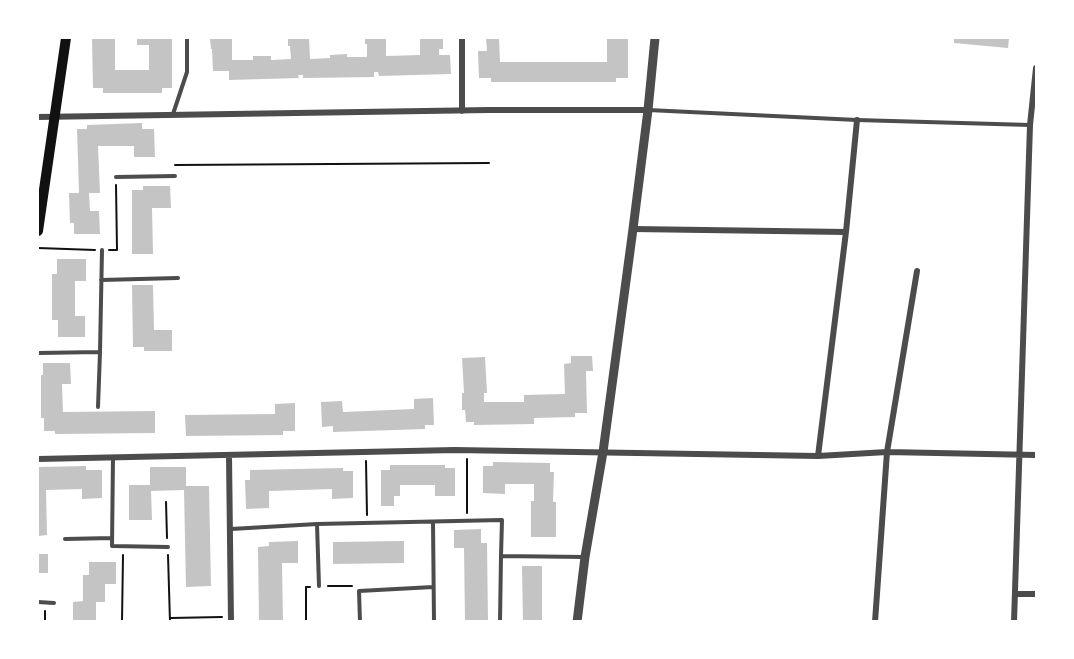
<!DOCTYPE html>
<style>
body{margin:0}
#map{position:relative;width:1074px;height:659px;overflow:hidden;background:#fff;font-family:"Space Grotesk",sans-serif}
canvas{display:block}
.frame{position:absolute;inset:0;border:39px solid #fff;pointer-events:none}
</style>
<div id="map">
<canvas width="1074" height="659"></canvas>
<div class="frame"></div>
</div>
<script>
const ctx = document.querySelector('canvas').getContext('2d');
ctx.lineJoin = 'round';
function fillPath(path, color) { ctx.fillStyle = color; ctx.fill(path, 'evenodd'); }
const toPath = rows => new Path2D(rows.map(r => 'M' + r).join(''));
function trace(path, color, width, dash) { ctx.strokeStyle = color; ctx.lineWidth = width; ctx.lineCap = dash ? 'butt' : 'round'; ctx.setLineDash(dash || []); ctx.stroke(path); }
const building = toPath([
 [92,38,115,38,115,70,149,70,149,45,137,45,137,38,172,38,172,88,162,88,162,93,103,93,103,88,93,88],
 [210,38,232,38,232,60,253,60,253,56,271,56,271,60,291,59,290,46,288,46,288,38,309,38,310,59,330,58,330,55,347,54,347,57,367,57,367,44,365,44,365,38,386,38,386,56,420,55,420,38,443,38,443,49,439,49,439,55,450,55,451,74,379,76,378,72,374,72,374,77,303,78,303,75,298,75,299,78,229,80,229,71,213,71,212,49,211,49],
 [486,38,499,38,500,62,607,62,607,38,628,38,628,78,616,78,616,82,491,82,491,78,479,78,478,51,487,51],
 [954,38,1009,38,1008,48,954,43],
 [142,123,142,129,154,129,155,157,134,157,134,146,98,146,100,193,89,193,90,211,99,211,100,234,74,234,74,223,70,223,69,193,79,193,77,129,87,129,87,125],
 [143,186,170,186,171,208,152,208,153,254,132,254,132,190,143,190],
 [57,259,86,259,86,281,75,281,75,316,85,316,85,337,58,337,58,320,52,320,52,274,57,274],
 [132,285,153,285,154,330,172,330,172,351,144,351,144,347,133,347],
 [571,356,592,356,593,371,586,371,587,413,575,413,575,417,534,418,534,424,474,425,474,422,466,422,465,410,462,410,462,393,464,393,462,358,485,357,487,393,484,393,484,402,524,402,524,395,565,394,564,364,571,363],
 [43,363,70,363,71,384,62,384,63,412,155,411,155,433,55,434,55,431,44,431,44,418,41,418,41,375,43,375],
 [433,398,434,425,425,425,425,429,333,432,333,426,322,427,321,402,342,401,343,412,414,409,414,399],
 [295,403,295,431,283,431,283,435,186,436,185,415,275,414,275,404],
 [493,462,550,463,550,472,554,472,553,502,556,502,556,537,531,537,531,501,534,501,534,484,505,484,505,494,483,493,483,466,493,466],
 [390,465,445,465,445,468,455,468,455,496,435,496,435,485,400,485,400,496,394,496,394,506,381,506,381,470,390,470],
 [86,466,86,470,102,470,102,498,82,499,82,489,46,490,47,535,38,536,38,467],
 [150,467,186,467,186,486,209,486,211,586,186,587,184,490,151,491,152,520,129,520,129,485,150,485],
 [343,468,343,471,353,471,353,498,332,499,332,489,269,491,269,508,246,509,245,480,250,480,250,470],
 [481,529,481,543,487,543,488,622,465,622,464,548,454,548,454,530],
 [298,541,298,563,282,563,283,622,259,622,258,547,269,546,269,542],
 [404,541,404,563,333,564,333,542],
 [38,554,48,554,48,573,38,573],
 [89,562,116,562,116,584,105,584,105,602,96,602,96,622,73,622,73,602,83,601,83,575,89,575],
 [522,566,542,566,542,622,523,622]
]);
const path = toPath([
 [175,165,489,163],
 [38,248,95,250],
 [109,250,117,250,116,185],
 [366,461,367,515],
 [166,502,167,538],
 [467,513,467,459],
 [168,555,170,622],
 [328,586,352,586],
 [45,611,45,622],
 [171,618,222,617],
 [122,622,123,555],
 [306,622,306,587,310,587]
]);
const service = toPath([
 [648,110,857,120,1030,125],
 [173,114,187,72,187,38],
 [116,177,175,176],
 [101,280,178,278],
 [38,353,100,352],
 [98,407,100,352,102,250],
 [113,457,112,546,168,547],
 [433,522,434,622],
 [317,524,319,586],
 [231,529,317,524,502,520,501,556,584,557],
 [65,539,112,538],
 [38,602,54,603],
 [360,622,359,591,433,587],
 [500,622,501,556]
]);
const minor = toPath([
 [462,38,462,111],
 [38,117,489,110,648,110],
 [633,229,846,232],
 [229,455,231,622],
 [818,456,846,232,857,120],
 [38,459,455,450,818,456,887,452,1036,455],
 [1016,594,1036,594],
 [875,622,887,452,917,271],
 [1014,622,1030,125,1036,68]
]);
const tertiary = toPath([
 [577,622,585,557,603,452,633,229,648,110,655,38]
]);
const secondary = toPath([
 [38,231,66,38]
]);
fillPath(building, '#c4c4c4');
trace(path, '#111', 2);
trace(service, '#4c4c4c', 4);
trace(minor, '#4c4c4c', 6);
trace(tertiary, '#4c4c4c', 9);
trace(secondary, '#111', 10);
</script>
